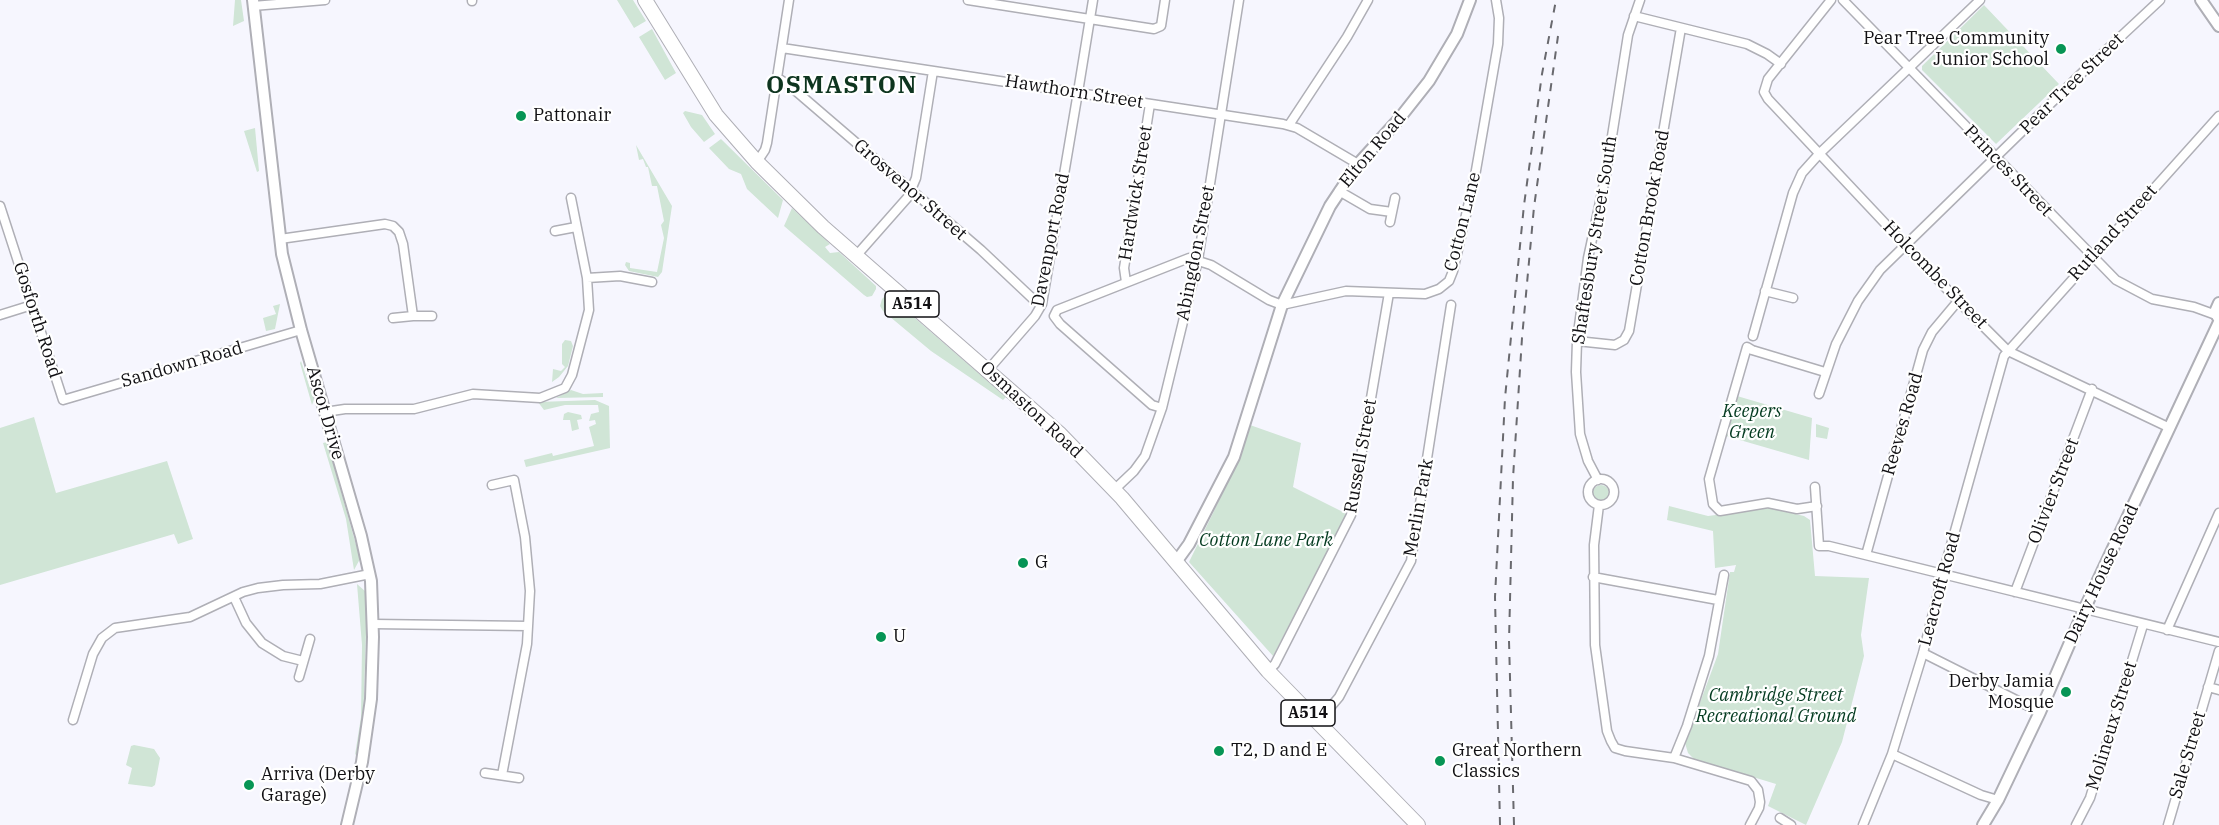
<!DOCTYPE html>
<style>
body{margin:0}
canvas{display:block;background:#f6f6fe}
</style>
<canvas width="2219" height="825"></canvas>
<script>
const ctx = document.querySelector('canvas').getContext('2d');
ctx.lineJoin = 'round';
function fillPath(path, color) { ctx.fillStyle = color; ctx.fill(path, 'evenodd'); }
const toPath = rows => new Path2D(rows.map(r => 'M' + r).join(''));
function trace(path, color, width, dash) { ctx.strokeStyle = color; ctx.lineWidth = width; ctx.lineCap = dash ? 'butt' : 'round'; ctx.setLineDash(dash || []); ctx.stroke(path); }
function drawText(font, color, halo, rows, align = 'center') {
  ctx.font = font + ' "IBM Plex Serif",serif'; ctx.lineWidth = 4.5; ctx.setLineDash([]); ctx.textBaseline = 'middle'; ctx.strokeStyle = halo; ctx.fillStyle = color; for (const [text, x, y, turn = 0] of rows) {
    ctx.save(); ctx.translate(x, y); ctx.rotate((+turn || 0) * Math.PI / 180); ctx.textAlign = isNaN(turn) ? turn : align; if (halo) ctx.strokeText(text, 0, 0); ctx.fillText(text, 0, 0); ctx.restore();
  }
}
const green = toPath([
 [235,0,241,0,244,21,233,26],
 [617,0,633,0,646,21,634,28],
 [1984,5,2059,84,1996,144,1922,70,1922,66],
 [652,29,676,73,665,80,639,37],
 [685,111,702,115,715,134,704,142,691,127,683,113],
 [255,128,259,171,257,172,244,131],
 [721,139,783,200,778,218,747,189,741,174,729,169,709,148],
 [636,145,672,206,662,272,658,277,629,271,625,265,626,262,630,263,630,268,657,272,664,238,661,225,664,221,657,186,652,186,648,167,646,167,643,159,639,160],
 [792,208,830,244,825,247,830,253,839,252,876,286,876,289,872,296,867,297,864,295,784,226],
 [887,294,1006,397,1003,400,931,351,883,311,880,306,882,299],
 [280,304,275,329,266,331,263,318,276,314,273,306],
 [565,340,571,341,573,346,568,366,559,377,552,382,553,369,561,371,565,367,562,364,562,344],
 [301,361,314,400,312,405,300,363],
 [571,390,583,394,603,393,603,397,556,398],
 [1737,396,1812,418,1809,460,1726,436],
 [595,400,609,406,610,448,526,467,524,460,552,453,553,456,594,446,589,427,596,424,595,420,589,421,591,414,599,412,598,405,565,405,544,410,538,402],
 [568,412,581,415,582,419,577,420,579,429,572,431,570,420,563,420,564,414],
 [34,417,56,493,167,461,193,539,178,544,174,534,0,585,0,428],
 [1816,424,1829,428,1827,439,1816,437],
 [1250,425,1301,443,1293,487,1347,514,1273,656,1189,562,1240,458],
 [327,442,360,559,354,570,346,519,323,443],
 '1593 493a8 8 0 1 1 16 0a8 8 0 1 1-16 0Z',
 [1669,506,1708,516,1769,508,1804,516,1810,520,1815,576,1869,578,1861,635,1864,656,1842,742,1806,825,1768,806,1776,784,1694,759,1688,753,1685,743,1718,654,1730,572,1734,572,1736,565,1715,568,1713,531,1667,520],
 [357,584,366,592,367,604,363,723,357,753,355,755,361,717,362,645],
 [134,745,154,749,160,758,155,785,152,787,128,784,132,768,126,765,131,746]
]);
const minor = toPath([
 [472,0,472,1],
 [968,0,1154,29,1161,26,1165,0],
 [1831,0,1768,79,1764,92,1768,99,1958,301,2008,351,2170,428],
 [1843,0,2116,280,2152,299,2194,307,2216,315],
 [253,6,325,0],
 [1634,16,1747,44,1767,54,1781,64],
 [782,48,1283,124,1297,128,1358,164],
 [777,79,781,80,790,86,981,250,1033,299,1042,304],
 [1078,92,1093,0],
 [1289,125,1347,37,1368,0],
 [757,162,765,150,767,143,789,0],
 [1339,191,1370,209,1392,212],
 [0,206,63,400,301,330],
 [1390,222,1395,198],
 [555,231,576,227],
 [280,239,385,224,393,226,399,232,403,244,413,316,432,316],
 [856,256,908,197,916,178,933,71],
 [587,278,620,276,652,282],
 [1126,282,1124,268,1150,104],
 [1765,291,1793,298],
 [0,315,32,305],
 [393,318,413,316],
 [1753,336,1793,193,1802,173,1820,153,1980,0],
 [1577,341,1615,345,1624,340,1629,331,1681,28],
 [988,370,1035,316,1042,304,1078,92],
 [1819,394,1836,344,1858,301,1880,270,2086,69,2160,0],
 [1162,408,1152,405,1060,324,1054,316,1057,310,1189,258,1211,265,1269,300,1282,305,1346,291,1425,294,1439,289,1449,281,1453,271,1475,176,1498,44,1499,18,1496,0],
 [325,412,345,409,414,409,473,394,540,398,565,388,572,375,589,310,587,278,571,198],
 '1588 492a13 13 0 1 1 26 0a13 13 0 1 1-26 0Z',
 [1598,480,1588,461,1580,434,1576,372,1577,341,1588,258,1606,174,1628,35,1640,0],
 [492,485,514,480,525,537,530,591,527,644,502,775],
 [1815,487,1819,546,1829,546,2219,642],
 [1114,490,1134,471,1145,456,1162,408,1198,260,1239,0],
 [1599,505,1594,545,1595,645,1607,731,1611,741,1615,748,1625,751,1674,758,1751,781,1758,790,1760,802,1759,808,1750,825],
 [1817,506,1797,509,1768,503,1720,511,1713,504,1709,479,1747,347,1752,350,1825,372],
 [1866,555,1923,350,1932,332,1958,301],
 [1593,577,1718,600],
 [2015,592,2092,389],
 [234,597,246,623,262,643,283,656,303,661],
 [373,624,528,626],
 [2167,630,2219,513],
 [1923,653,2040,712],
 [1268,671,1275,664,1351,515,1389,293],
 [299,677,310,639],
 [2208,687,2219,690],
 [73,720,93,654,102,638,115,628,190,617,243,592,258,588,283,585,320,584,370,574],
 [1317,723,1339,697,1411,561,1451,305],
 [1892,754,1981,795,1998,800],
 [1674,758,1687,726,1709,656,1724,575],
 [485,773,519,778],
 [1780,818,1791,825],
 [1863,825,1892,754,1923,653,1944,570,2004,356,2219,116],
 [2076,825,2090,798,2143,625],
 [2168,825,2219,651]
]);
const tertiary = toPath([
 [253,0,282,254,301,330,361,536,371,581,373,637,371,699,362,762,347,825],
 [2201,0,2219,26],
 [2219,303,2215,312,2219,319],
 [1176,562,1189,544,1234,457,1282,305,1330,206,1358,164,1399,119,1429,81,1457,34,1470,0],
 [1983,825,1998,800,2040,712,2084,610,2219,322]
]);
const primary = toPath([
 [645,0,716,115,757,162,823,227,1060,434,1122,498,1268,671,1418,825]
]);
const rail = toPath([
 [1500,825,1495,597,1505,398,1524,205,1542,74,1556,0],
 [1514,825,1509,641,1513,478,1522,338,1534,207,1558,36]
]);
const markers = [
 [2061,49,6,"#079555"],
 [521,116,6,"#079555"],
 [1023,563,6,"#079555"],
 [881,637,6,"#079555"],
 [2066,692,6,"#079555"],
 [1219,751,6,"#079555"],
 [1440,761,6,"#079555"],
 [249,785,6,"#079555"]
];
const shields = [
 [912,304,54],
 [1308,713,54]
];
const shieldNames = [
 ["A514",912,304],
 ["A514",1308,713]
];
const poiNames = [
 ["Pear Tree Community",2049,39,"right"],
 ["Junior School",2049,60,"right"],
 ["Pattonair",533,116],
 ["G",1035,563],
 ["U",893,637],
 ["Derby Jamia",2054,682,"right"],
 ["Mosque",2054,703,"right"],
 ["T2, D and E",1231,751],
 ["Great Northern",1452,751],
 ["Classics",1452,772],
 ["Arriva (Derby",261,775],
 ["Garage)",261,796]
];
const streetNames = [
 ["Pear Tree Street",2072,84,-44],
 ["Hawthorn Street",1074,92,9],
 ["Elton Road",1373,150,-50],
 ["Princes Street",2008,171,46],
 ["Grosvenor Street",910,190,41],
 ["Hardwick Street",1136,193,-81],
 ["Cotton Brook Road",1650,208,-80],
 ["Cotton Lane",1463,222,-76],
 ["Rutland Street",2113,233,-48],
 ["Davenport Road",1051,240,-79],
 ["Shaftesbury Street South",1595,240,-81],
 ["Abingdon Street",1196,253,-79],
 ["Holcombe Street",1935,275,46],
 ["Gosforth Road",37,320,72],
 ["Sandown Road",182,365,-16],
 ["Osmaston Road",1031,410,43],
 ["Ascot Drive",325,413,74],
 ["Reeves Road",1903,424,-74],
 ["Russell Street",1361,456,-80],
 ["Olivier Street",2054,491,-69],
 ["Merlin Park",1419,508,-80],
 ["Dairy House Road",2102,574,-65],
 ["Leacroft Road",1940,589,-75],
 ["Molineux Street",2112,726,-73],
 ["Sale Street",2188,755,-74]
];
const parkNames = [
 ["Keepers",1752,412],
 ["Green",1752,433],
 ["Cotton Lane Park",1266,541],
 ["Cambridge Street",1776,696],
 ["Recreational Ground",1776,717]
];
const districtNames = [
 ["OSMASTON",842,86]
];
fillPath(green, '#d0e5d6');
trace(minor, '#afafb6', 11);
trace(tertiary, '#afafb6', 14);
trace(primary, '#afafb6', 16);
trace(minor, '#fff', 8);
trace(tertiary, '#fff', 10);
trace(primary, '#fff', 14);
trace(rail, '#69696e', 2, [8, 8]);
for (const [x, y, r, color] of markers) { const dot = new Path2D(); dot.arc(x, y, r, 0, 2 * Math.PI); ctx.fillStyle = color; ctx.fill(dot); trace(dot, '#fff', 2); }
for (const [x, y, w] of shields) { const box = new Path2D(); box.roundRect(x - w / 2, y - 13, w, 26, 4.5); ctx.fillStyle = '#fff'; ctx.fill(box); trace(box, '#111013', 1.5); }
drawText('bold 16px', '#111013', null, shieldNames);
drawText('18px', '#111013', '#fff', poiNames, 'left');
drawText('18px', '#111013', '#fff', streetNames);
drawText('italic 18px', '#043b20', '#fff', parkNames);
ctx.letterSpacing = '1.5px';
drawText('bold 24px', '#0e351f', '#fff', districtNames);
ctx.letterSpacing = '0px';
</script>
